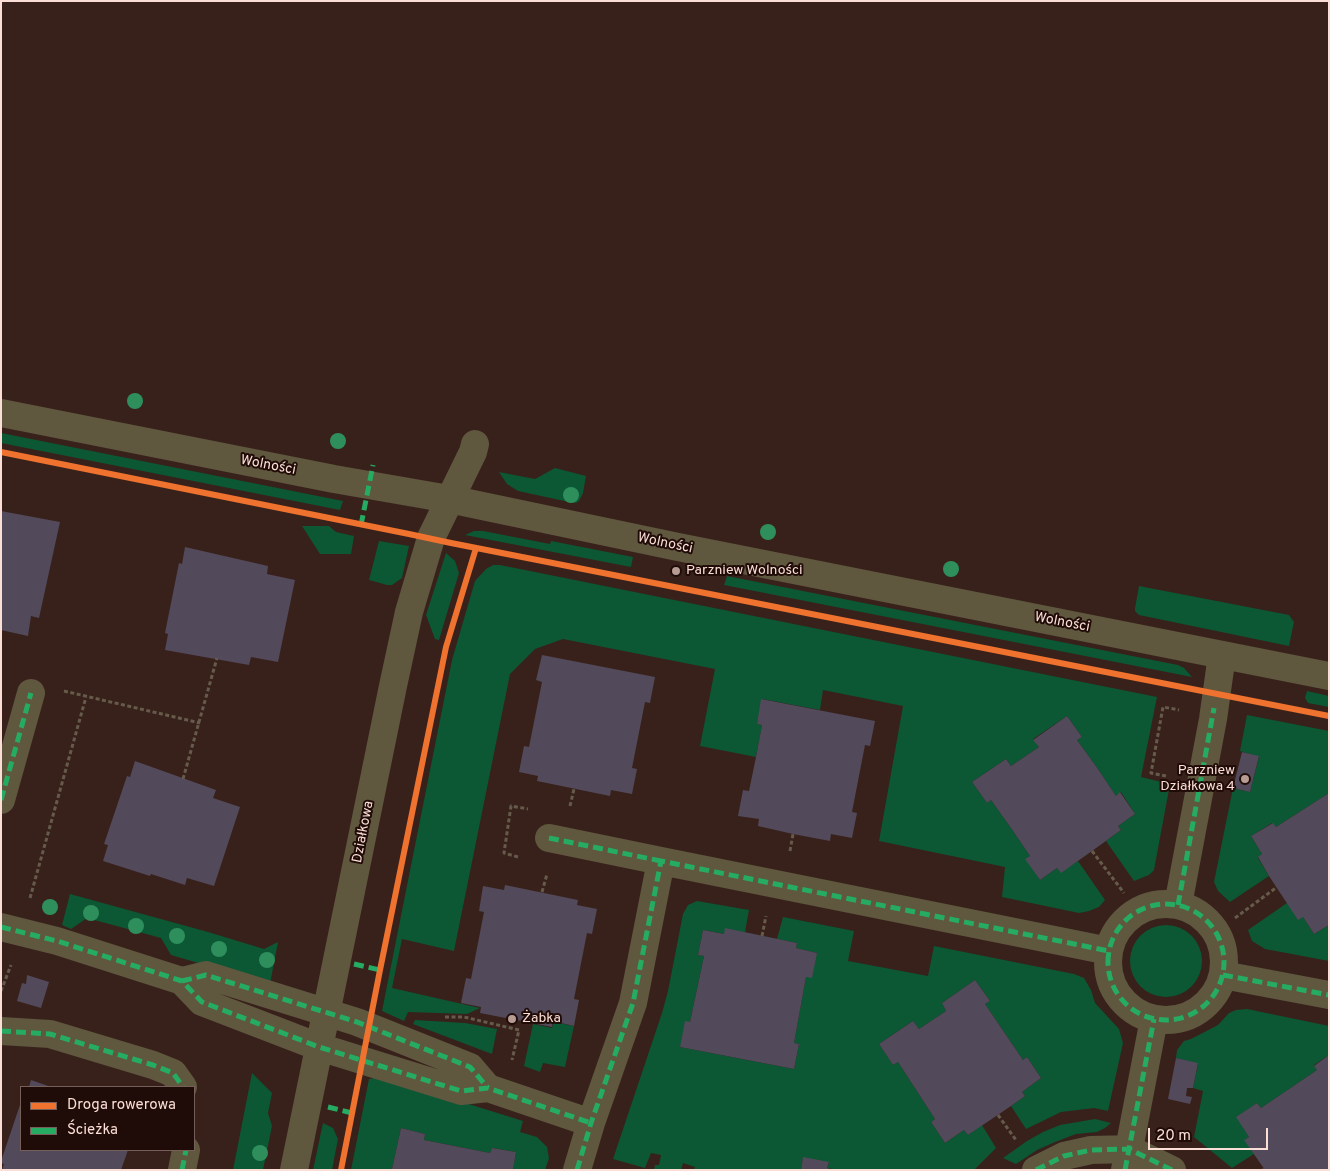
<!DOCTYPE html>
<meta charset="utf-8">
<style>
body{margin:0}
#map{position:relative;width:1330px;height:1171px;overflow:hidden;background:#38211b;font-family:Overpass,sans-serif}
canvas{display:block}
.frame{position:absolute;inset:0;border:2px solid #fbded5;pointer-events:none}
.legend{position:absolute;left:20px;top:1086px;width:175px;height:65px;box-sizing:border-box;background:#1f0b07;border:1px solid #775f59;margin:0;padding:6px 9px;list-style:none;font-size:15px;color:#fbded5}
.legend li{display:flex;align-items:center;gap:10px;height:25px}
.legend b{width:25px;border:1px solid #775f59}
.scale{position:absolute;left:1148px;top:1128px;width:120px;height:22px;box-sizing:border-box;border:2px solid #fbded5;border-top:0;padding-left:6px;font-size:15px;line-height:18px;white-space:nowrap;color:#fbded5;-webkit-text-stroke:4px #1f0b07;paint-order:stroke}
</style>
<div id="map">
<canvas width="1330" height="1171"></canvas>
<div class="frame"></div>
<ul class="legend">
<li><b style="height:6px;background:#ef722f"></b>Droga rowerowa</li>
<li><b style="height:6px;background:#26ab63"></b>Ścieżka</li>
</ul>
<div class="scale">20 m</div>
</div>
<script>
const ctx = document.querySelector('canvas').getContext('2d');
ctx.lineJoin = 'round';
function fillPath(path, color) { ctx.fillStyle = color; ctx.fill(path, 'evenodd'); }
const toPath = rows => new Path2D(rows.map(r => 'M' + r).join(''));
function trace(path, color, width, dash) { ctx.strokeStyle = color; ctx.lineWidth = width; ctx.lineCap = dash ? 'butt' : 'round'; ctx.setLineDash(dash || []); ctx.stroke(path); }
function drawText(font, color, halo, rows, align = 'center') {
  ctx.font = font + ' Overpass,sans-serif'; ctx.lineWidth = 4; ctx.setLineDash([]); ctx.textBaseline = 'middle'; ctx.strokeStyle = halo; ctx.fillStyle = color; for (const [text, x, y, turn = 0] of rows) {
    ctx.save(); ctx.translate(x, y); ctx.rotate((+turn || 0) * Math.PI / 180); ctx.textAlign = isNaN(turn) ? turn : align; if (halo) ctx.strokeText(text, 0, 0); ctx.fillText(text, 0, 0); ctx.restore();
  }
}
const green = toPath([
 [1,433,343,501,340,510,1,443],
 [555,468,586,476,583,493,579,501,576,503,569,502,518,491,507,484,499,472,535,479],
 [302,526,329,526,336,532,354,536,351,554,320,554],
 [474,531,483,531,550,544,551,541,633,557,631,567,465,535],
 [379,541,409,546,402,578,392,585,387,585,369,580],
 [446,553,455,561,459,573,439,640,435,639,426,615],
 [493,565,500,565,1157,697,1141,777,1170,784,1154,870,1149,875,1134,881,1106,841,1121,830,1118,826,1135,814,1121,792,1116,796,1098,769,1077,740,1082,737,1067,716,1033,739,1039,747,1011,766,1006,759,972,782,987,803,991,800,1013,831,1030,856,1026,859,1040,880,1057,868,1061,872,1078,861,1105,900,1099,907,1089,911,1079,913,1002,897,1005,867,879,841,903,706,823,690,820,710,762,699,757,724,762,725,756,757,700,746,715,669,563,639,535,649,510,674,454,951,402,939,392,988,480,1008,467,1014,408,1012,404,1021,382,1011,452,660,475,581,486,569],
 [727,576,1178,665,1184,668,1192,677,724,585],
 [1139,586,1289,615,1294,622,1289,646,1139,615,1135,611,1135,608],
 [1307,691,1329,696,1329,707,1308,703,1305,698],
 [1247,715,1329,731,1329,793,1276,827,1272,823,1251,836,1262,854,1258,858,1269,876,1230,902,1218,891,1214,882,1233,788,1250,792,1259,757,1240,751],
 [70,894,208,932,264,949,278,942,270,984,171,955,161,938,87,918,71,929,62,925],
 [697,901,749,910,745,932,724,934,703,930,698,955,704,956,690,1022,680,1047,794,1069,799,1044,794,1043,806,977,817,953,796,948,797,943,777,939,783,917,854,931,848,961,928,976,934,946,1074,974,1084,978,1091,990,1095,1003,1119,1029,1123,1043,1108,1111,1094,1108,1061,1112,1026,1129,1011,1106,1025,1096,1022,1092,1041,1078,1027,1057,1023,1060,985,1004,990,1001,975,980,942,1003,946,1011,919,1029,913,1021,879,1044,893,1065,898,1062,935,1119,931,1122,945,1143,964,1130,968,1135,982,1125,996,1148,974,1170,838,1170,827,1168,829,1163,803,1158,801,1170,694,1170,695,1167,683,1163,681,1170,654,1170,655,1165,659,1165,661,1155,651,1153,645,1168,613,1159,662,1013,668,991,683,914,688,905],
 [1287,903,1303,917,1314,934,1329,925,1329,961,1265,949,1252,941,1248,930],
 '1130 961a36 36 0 1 1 72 0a36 36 0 1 1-72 0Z',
 [1247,1009,1329,1026,1329,1055,1314,1065,1317,1070,1261,1108,1257,1103,1237,1117,1249,1137,1245,1140,1254,1154,1232,1168,1194,1137,1203,1091,1193,1088,1198,1064,1176,1058,1177,1050,1184,1041,1191,1039,1218,1025,1229,1013,1236,1010],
 [415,1020,465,1023,497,1029,492,1054,413,1024],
 [554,1022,574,1026,565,1067,543,1063,540,1072,524,1066,533,1024,552,1028],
 [252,1073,272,1093,268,1113,272,1126,263,1170,233,1170],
 [374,1078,392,1080,523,1121,520,1132,537,1137,547,1147,549,1158,545,1170,513,1170,516,1152,492,1148,490,1153,424,1140,425,1134,401,1128,392,1169,395,1170,351,1170,369,1079],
 [1095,1119,1111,1123,1105,1128,1097,1132,1076,1134,1055,1142,1037,1150,1016,1164,1003,1158,1027,1141,1043,1132,1060,1125],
 [323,1123,333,1128,338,1139,332,1170,313,1170]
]);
const building = toPath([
 [1,511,60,522,39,618,31,616,28,636,1,630],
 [185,547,268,566,267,574,295,580,278,662,251,657,249,665,165,650,168,634,165,633,179,563,182,564],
 [542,655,655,677,650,703,645,702,632,768,637,769,632,794,611,790,610,796,537,781,538,776,519,772,524,746,529,747,542,682,536,680],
 [761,699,875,721,870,746,865,745,852,812,857,813,852,838,831,834,830,841,793,834,758,826,759,819,738,816,743,790,749,791,756,757,762,725,757,724],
 [1067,716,1082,737,1077,740,1098,769,1116,796,1120,792,1135,814,1118,826,1121,830,1092,851,1061,873,1057,868,1040,880,1025,859,1030,856,1013,831,991,800,987,803,972,782,1006,759,1011,766,1039,747,1033,740],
 [1242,752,1259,756,1250,792,1233,788],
 [135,761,216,790,213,798,240,807,214,886,187,878,185,885,151,874,150,876,103,861,108,845,104,844,127,776,130,777],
 [1329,793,1329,925,1314,934,1303,917,1298,920,1269,876,1258,857,1262,854,1251,836,1273,823,1276,827],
 [505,885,578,900,577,905,597,909,592,934,587,933,574,999,579,1000,574,1026,553,1021,552,1027,480,1013,481,1007,461,1003,466,978,471,979,484,912,479,911,483,886,504,890],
 [725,928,797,943,796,948,817,953,812,978,806,977,794,1043,799,1044,794,1069,680,1047,685,1021,690,1022,704,956,698,955,703,930,724,934],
 [27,975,49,982,41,1008,17,1001,22,983,26,984],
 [975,980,990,1001,985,1004,1023,1060,1027,1057,1041,1078,1022,1092,1025,1096,1011,1106,968,1135,964,1130,945,1143,931,1122,935,1119,898,1062,893,1065,879,1044,913,1021,919,1029,946,1011,942,1003],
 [1329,1055,1329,1170,1265,1170,1244,1140,1249,1137,1236,1117,1257,1103,1261,1108,1317,1070,1314,1066],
 [1176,1058,1198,1063,1193,1088,1187,1088,1186,1096,1192,1097,1190,1104,1168,1099],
 [31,1080,51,1087,29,1087],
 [21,1102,21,1150,128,1150,121,1170,2,1170,4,1164,1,1163,1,1161],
 [401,1128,425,1134,424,1140,490,1153,492,1148,516,1152,513,1170,392,1169],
 [803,1157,829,1162,827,1168,833,1170,801,1170]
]);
const path = toPath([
 [64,691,200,723],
 [1166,776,1151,773,1163,707,1179,710],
 [183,779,217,658],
 [570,806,574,789],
 [790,851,793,834],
 [1092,851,1124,893],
 [518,857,504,853,511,806,528,809],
 [542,892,547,874],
 [30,898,86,697],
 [1235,918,1277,887],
 [762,936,766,916],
 [1,991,11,965],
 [445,1017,464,1017,519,1030,512,1060],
 [998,1115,1016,1140],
 [1263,1170,1264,1169]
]);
const minor = toPath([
 [1,413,334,479,449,499,678,547,1329,676],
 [1,800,31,693],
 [549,838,661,861],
 '1108 962a58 58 0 1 1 116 0a58 58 0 1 1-116 0Z',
 [1178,905,1213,719,1222,655],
 [1,927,57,941,182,981,202,1002,319,1047,461,1091,488,1088,591,1123],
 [1223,975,1329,995],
 [182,981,206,975,357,1022,470,1067,488,1088],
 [1,1031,50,1034,153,1065,173,1073,183,1087],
 [182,1170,186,1150],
 [294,1170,393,686,409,612,431,538,473,452,475,444],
 [577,1170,591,1123,633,1003,661,861,1109,951],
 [1036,1170,1064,1156,1091,1150,1129,1149,1172,1170],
 [1125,1170,1154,1019]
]);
const quiet = toPath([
 [361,525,373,465],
 [1,800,31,693],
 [549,838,661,861],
 '1108 962a58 58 0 1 1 116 0a58 58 0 1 1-116 0Z',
 [1178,905,1214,708],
 [1,927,57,941,182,981,202,1002,319,1047,461,1091,488,1088,591,1123],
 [354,964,380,970],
 [1223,975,1329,995],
 [182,981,206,975,357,1022,470,1067,488,1088],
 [1,1031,50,1034,153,1065,173,1073,183,1087],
 [328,1107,352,1113],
 [182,1170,186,1150],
 [577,1170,591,1123,633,1003,661,861,1109,951],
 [1036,1170,1064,1156,1091,1150,1129,1149,1172,1170],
 [1125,1170,1154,1019]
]);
const cycleway = toPath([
 [1,452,409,534,451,543,1329,716],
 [341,1170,380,970,446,647,476,548]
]);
const trees = [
 [135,401],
 [338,441],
 [571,495],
 [768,532],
 [951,569],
 [50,907],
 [91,913],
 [136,926],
 [177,936],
 [219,949],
 [267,960],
 [260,1153]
];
const markers = [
 [676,571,5,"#b79c94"],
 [1245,779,5,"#b79c94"],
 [512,1019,5,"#b79c94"]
];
const streetNames = [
 ["Wolności",268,466,11],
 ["Wolności",665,544,12],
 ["Wolności",1062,623,11],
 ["Działkowa",364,832,-79]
];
const poiNames = [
 ["Parzniew Wolności",686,571],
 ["Parzniew",1235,771,"right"],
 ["Działkowa 4",1235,787,"right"],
 ["Żabka",522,1019]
];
fillPath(green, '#0c5734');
fillPath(building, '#52495a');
trace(path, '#665b4b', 3, [4, 2.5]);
trace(minor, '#5f573e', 28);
trace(quiet, '#26ab63', 5, [10, 5]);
trace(cycleway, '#ef722f', 6);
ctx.fillStyle = '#2f8f5c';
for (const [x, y] of trees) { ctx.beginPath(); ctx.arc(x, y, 8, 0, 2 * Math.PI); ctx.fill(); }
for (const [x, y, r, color] of markers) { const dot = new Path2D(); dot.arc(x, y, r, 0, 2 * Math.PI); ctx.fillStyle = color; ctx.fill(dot); trace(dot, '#1f0b07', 2); }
drawText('14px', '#fbded5', '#1f0b07', streetNames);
drawText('14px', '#fbded5', '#1f0b07', poiNames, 'left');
</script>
